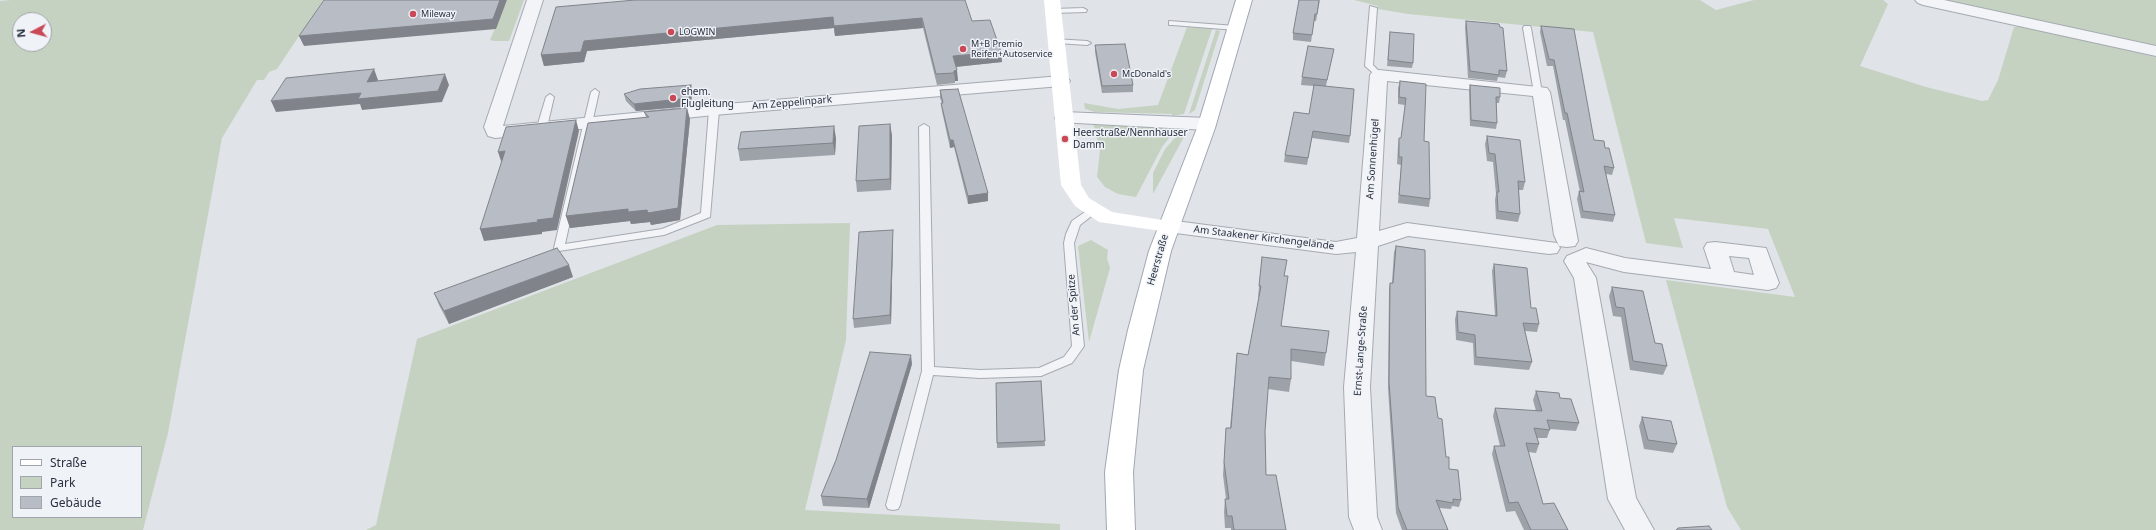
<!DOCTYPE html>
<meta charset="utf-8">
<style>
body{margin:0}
#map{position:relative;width:2156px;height:530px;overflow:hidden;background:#e0e3e8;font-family:"Noto Sans",sans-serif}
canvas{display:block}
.legend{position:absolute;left:12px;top:446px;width:130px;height:72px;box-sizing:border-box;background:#eff2f6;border:1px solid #a0a4ad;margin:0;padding:5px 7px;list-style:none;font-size:12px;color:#29303f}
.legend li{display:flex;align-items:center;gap:8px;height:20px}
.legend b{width:20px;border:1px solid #a0a4ad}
.north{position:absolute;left:12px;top:12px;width:40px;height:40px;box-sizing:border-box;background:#eff2f6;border:1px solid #a0a4ad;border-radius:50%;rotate:264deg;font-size:11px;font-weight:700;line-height:16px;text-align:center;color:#29303f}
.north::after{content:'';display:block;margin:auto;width:14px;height:18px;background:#c94957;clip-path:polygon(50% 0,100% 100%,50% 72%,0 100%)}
</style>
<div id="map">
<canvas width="2156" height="530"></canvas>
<ul class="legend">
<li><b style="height:5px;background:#fff"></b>Straße</li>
<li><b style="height:11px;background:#c5d2c1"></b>Park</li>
<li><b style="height:11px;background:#b7bcc5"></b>Gebäude</li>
</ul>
<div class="north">N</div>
</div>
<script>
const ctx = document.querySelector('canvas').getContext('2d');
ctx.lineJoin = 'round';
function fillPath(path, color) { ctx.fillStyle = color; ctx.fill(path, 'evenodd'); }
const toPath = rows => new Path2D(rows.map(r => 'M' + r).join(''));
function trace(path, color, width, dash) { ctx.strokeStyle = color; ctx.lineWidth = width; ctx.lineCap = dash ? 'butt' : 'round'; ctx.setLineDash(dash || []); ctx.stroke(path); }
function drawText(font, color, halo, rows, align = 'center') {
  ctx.font = font + ' "Noto Sans",sans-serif'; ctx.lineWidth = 3; ctx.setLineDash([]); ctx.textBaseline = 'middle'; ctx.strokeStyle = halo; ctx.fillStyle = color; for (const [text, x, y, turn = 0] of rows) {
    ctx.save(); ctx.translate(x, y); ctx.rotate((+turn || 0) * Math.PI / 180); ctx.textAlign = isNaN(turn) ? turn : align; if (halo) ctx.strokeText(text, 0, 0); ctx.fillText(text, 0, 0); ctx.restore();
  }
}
const green = toPath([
 [11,0,323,0,277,69,269,72,264,80,257,80,222,138,168,433,143,530,0,530,0,1],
 [20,20,44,20,44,44,20,44],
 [13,447,141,447,141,517,13,517],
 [507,0,524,0,509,41,494,41,490,40],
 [1354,0,1700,0,1716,10,1754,0,1883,0,1888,4,1860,66,1926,87,1982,101,1988,100,1998,80,2014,27,2023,26,2156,57,2156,530,1741,530,1727,507,1666,280,1795,297,1768,229,1674,218,1683,248,1646,243,1593,32,1408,14,1378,9,1378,6],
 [1932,0,2156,0,2156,49],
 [1187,27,1212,29,1184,114,1172,116,1172,114,1095,112,1085,109,1084,103,1118,109,1158,105],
 [1216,30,1220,31,1195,110,1189,114],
 [1093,123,1177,128,1162,147,1136,197,1118,194,1105,187,1097,177,1100,150],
 [1183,129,1185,135,1153,194,1153,173,1165,149],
 [850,223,846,340,805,510,1060,524,1060,530,366,530,376,525,417,339,717,225],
 [1091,240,1108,250,1107,258,1110,268,1089,342,1078,246]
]);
const service = toPath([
 [1370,6,1377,8,1373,65,1383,75,1379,78,1365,66,1370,6],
 [1083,8,1087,10,1086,12,1054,13,1050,11,1054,9,1083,8],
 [1169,21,1236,26,1240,28,1236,30,1172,25,1169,25,1169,21],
 [1524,26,1530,26,1531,28,1541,87,1545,92,1544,94,1538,94,1533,87,1523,28,1524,26],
 [1054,39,1087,41,1091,43,1087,45,1057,43,1053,41,1054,39],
 [595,89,599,92,565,244,662,229,701,213,709,110,714,107,719,110,710,217,664,235,559,251,555,250,554,248,591,92,595,89],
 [550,94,554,97,547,127,545,129,539,129,537,127,546,97,550,94],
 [924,124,929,127,934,367,980,370,1039,368,1064,357,1072,346,1064,243,1066,234,1072,221,1089,209,1097,209,1098,211,1080,225,1074,243,1084,346,1082,349,1072,363,1041,376,980,378,933,375,900,505,898,509,893,510,888,509,886,505,922,371,919,127,924,124]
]);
const minor = toPath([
 [527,0,543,0,503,126,714,105,1061,76,1067,77,1070,81,1067,85,1061,86,714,115,495,138,488,136,484,127,527,0],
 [1915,0,1944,0,2156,46,2156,56,1923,5,1918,3,1915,0],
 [1379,70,1547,88,1550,92,1578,241,1575,246,1567,247,1559,246,1554,235,1533,96,1387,81,1379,231,1407,223,1549,242,1557,243,1560,248,1557,253,1549,254,1408,236,1378,246,1370,387,1377,517,1382,530,1354,530,1349,517,1344,387,1356,252,1336,254,1168,232,1161,230,1157,226,1161,222,1168,220,1336,242,1357,238,1370,75,1373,71,1379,70],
 [1064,112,1207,118,1214,120,1216,124,1214,128,1207,130,1058,122,1055,118,1058,114,1064,112],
 [1715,242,1766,248,1779,283,1776,288,1768,290,1624,272,1586,262,1596,278,1636,498,1654,530,1625,530,1608,499,1574,278,1564,261,1567,256,1586,248,1625,258,1711,269,1704,248,1707,243,1715,242],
 [1729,256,1749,258,1754,275,1734,272,1729,256]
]);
const secondary = toPath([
 [1044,0,1060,0,1081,185,1089,198,1112,212,1175,222,1179,226,1175,230,1168,232,1099,222,1075,206,1061,185,1044,0]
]);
const primary = toPath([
 [1236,0,1252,0,1215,128,1171,251,1143,370,1133,472,1135,530,1107,530,1105,472,1119,370,1128,330,1149,251,1197,128,1236,0]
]);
const wall = toPath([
 [1320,0,1316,21,1314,21,1311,42,1293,40,1293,33],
 [556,7,972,21,1001,52,1002,62,956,67,958,81,955,81,955,83,937,85,923,28,835,36,834,28,587,51,584,62,544,66,541,55],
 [1466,21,1507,71,1505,78,1498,77,1497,81,1468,78,1465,27],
 [1541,26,1594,140,1605,148,1614,168,1612,175,1606,174,1615,215,1613,222,1581,218,1577,199,1579,191,1580,192,1565,120,1563,120,1553,66,1547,66,1540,32],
 [1390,32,1413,63,1412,68,1387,66],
 [1095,45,1133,85,1133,92,1102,93,1095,52],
 [1332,56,1326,86,1350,136,1349,143,1312,138,1307,165,1284,162,1285,155,1309,114,1314,86,1301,85,1302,77],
 [1400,81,1424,141,1430,199,1429,207,1398,203,1401,165,1397,164,1398,145,1399,138,1401,138,1405,105,1398,104,1398,88],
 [1470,85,1500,97,1499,103,1496,103,1497,123,1496,129,1470,126,1469,91],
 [940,90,988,193,988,201,968,204,954,147,950,148,942,111,941,103,942,103,940,98],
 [692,92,691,106,636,111,626,101,624,94],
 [644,112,690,119,680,220,651,225,650,222,631,224,630,221,570,228,566,216,646,117],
 [890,124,892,136,891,190,857,192,856,181],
 [1487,136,1525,182,1523,190,1519,190,1520,214,1518,222,1496,219,1495,200,1496,194,1493,162,1487,161,1485,144],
 [836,138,835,155,740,161,738,149],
 [893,238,891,324,854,328,853,319],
 [1396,246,1426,396,1438,418,1446,457,1449,469,1461,500,1459,507,1452,506,1451,509,1439,508,1448,530,1402,530,1396,513,1388,388,1389,289,1390,283,1392,283,1394,252],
 [1262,257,1285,276,1281,326,1326,353,1324,366,1291,361,1291,379,1289,392,1268,389,1265,431,1266,475,1286,530,1231,530,1231,528,1225,528,1224,512,1225,499,1226,499,1223,475,1226,428,1230,428,1237,353,1248,355,1259,297,1258,297],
 [1494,264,1531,308,1539,324,1537,332,1525,331,1532,362,1529,370,1474,365,1473,343,1456,340,1455,319,1457,311,1495,316,1492,271],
 [573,277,449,324,439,305,434,293],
 [1612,287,1655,343,1667,366,1663,375,1630,370,1621,317,1613,316,1609,296],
 [912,364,869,508,823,506,821,496],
 [1041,381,1045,446,997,448,996,383],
 [1536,391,1560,398,1579,423,1576,431,1550,429,1547,438,1537,438,1539,444,1536,453,1528,452,1543,504,1568,530,1524,530,1515,511,1506,512,1492,454,1494,446,1500,446,1493,416,1495,408,1536,411,1533,400],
 [1642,417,1677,444,1673,453,1644,449,1639,426]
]);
const shadedWall = toPath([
 [500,0,507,0,496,29,304,46,299,36],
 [833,17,922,18,923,28,835,36,834,28,587,51,584,62,544,66,541,55,584,41],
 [1001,52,1002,62,954,67,953,56],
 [374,69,378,80,372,93,367,82],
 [957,70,958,81,955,81,954,71],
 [445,74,449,85,442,102,362,110,360,104,276,112,271,101,361,93],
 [691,85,692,92,691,106,636,111,634,104],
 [687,108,690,119,680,220,651,225,650,222,631,224,630,221,570,228,566,216,628,209,647,210],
 [576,120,579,131,557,230,542,232,542,234,484,241,480,229,537,220],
 [890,124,892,136,891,190,890,179],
 [834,126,836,138,835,155,833,143],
 [950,140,953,140,954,147,950,148],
 [505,151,502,164,498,152],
 [988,193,988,201,968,204,968,196],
 [893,230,893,238,891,324,890,315],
 [569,265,573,277,449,324,444,311],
 [911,355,912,364,869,508,867,499]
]);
const building = toPath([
 [324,0,500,0,493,19,299,36,324,0],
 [635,0,965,0,972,21,990,20,1001,52,953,56,957,70,954,71,954,73,936,74,922,18,834,26,833,17,584,41,581,52,541,55,556,7,635,0],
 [1299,0,1319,0,1317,14,1315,14,1312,35,1293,33,1299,0],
 [1466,21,1499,24,1500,27,1503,28,1507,71,1499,70,1499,75,1470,71,1466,21],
 [1541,26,1574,29,1594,140,1604,141,1605,148,1609,148,1614,168,1604,166,1615,215,1583,211,1579,191,1584,192,1567,113,1565,113,1554,60,1549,59,1541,26],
 [1390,32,1414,34,1413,63,1388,60,1390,32],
 [1125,44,1133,85,1102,86,1095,45,1125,44],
 [1308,46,1334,49,1327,80,1302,77,1308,46],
 [374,69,367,82,445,74,438,91,358,99,361,93,271,101,286,78,374,69],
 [1400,81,1426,84,1424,141,1429,142,1430,199,1399,195,1402,157,1399,157,1399,138,1401,138,1406,98,1399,97,1400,81],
 [691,85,689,98,634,104,624,94,640,89,691,85],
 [1314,85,1354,89,1350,136,1313,131,1308,158,1285,155,1294,112,1309,114,1314,85],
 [1470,85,1500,88,1500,97,1496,97,1497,123,1471,120,1470,85],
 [958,89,988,193,968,196,953,140,950,140,941,103,943,103,940,90,958,89],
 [687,108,678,208,648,213,647,210,628,212,628,209,566,216,588,123,649,117,644,112,687,108],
 [576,120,553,218,537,220,538,222,480,229,505,151,498,152,506,127,576,120],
 [890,124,890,179,856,181,859,126,890,124],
 [834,126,833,143,738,149,741,132,834,126],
 [1487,136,1520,140,1525,182,1518,181,1520,214,1498,211,1497,192,1499,192,1495,154,1489,153,1487,136],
 [893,230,890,315,853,319,859,232,893,230],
 [1396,246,1425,250,1426,396,1435,397,1438,418,1442,419,1446,457,1449,457,1449,469,1458,470,1461,500,1453,499,1453,503,1436,500,1448,530,1407,530,1398,507,1389,382,1390,283,1393,283,1396,246],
 [557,248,569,265,444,311,434,293,557,248],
 [1262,257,1287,260,1284,276,1288,276,1281,326,1329,331,1326,353,1291,349,1291,379,1269,377,1265,431,1266,475,1276,475,1286,530,1234,530,1232,516,1227,516,1225,499,1229,499,1224,462,1226,428,1231,428,1237,353,1248,355,1261,286,1259,286,1262,257],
 [1494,264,1527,268,1531,308,1536,308,1539,324,1523,323,1532,362,1476,357,1475,335,1458,332,1457,311,1497,316,1494,264],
 [1612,287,1643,291,1655,343,1662,344,1667,366,1633,361,1624,308,1616,307,1612,287],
 [870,352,911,355,867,499,821,496,836,460,870,352],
 [1041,381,1045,441,997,443,996,383,1041,381],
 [1536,391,1559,393,1560,398,1571,399,1579,423,1547,420,1550,430,1534,428,1539,444,1526,443,1543,504,1554,503,1568,530,1531,530,1518,502,1509,503,1494,446,1505,446,1495,408,1542,411,1536,391],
 [1642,417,1671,421,1677,444,1648,440,1642,417],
 [1709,526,1712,530,1676,530,1678,528,1709,526]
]);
const markers = [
 [413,14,4,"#c94957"],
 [671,32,4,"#c94957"],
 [963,49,4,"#c94957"],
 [1114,74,4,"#c94957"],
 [673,98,4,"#c94957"],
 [1065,139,4,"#c94957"]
];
const farPoinames = [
 ["Mileway",421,14],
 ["LOGWIN",679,32],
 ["M+B Premio",971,44],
 ["Reifen+Autoservice",971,54],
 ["McDonald's",1122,74]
];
const poiNames = [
 ["ehem.",681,92],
 ["Flugleitung",681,104],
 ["Heerstraße/Nennhauser",1073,133],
 ["Damm",1073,145]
];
const streetNames = [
 ["Am Zeppelinpark",792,103,-5],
 ["Am Sonnenhügel",1373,159,-86],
 ["Am Staakener Kirchengelände",1264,238,7],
 ["Heerstraße",1158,260,-74],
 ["An der Spitze",1074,305,-95],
 ["Ernst-Lange-Straße",1361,351,-86]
];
fillPath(green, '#c5d2c1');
trace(service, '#a5aab2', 2);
trace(minor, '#a5aab2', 2);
trace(primary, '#a0a7b4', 2);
fillPath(service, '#f3f4f7');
fillPath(minor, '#f3f4f7');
fillPath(secondary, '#fff');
fillPath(primary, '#fff');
fillPath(wall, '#9da2a9');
fillPath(shadedWall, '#80848a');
fillPath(building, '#b7bcc5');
trace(building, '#80848a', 1);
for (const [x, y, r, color] of markers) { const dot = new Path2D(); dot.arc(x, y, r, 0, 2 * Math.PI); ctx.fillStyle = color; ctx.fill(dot); trace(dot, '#eff2f6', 1.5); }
drawText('9px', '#29303f', '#eff2f6', farPoinames, 'left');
drawText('10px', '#29303f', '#eff2f6', poiNames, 'left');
drawText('10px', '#29303f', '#eff2f6', streetNames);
</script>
